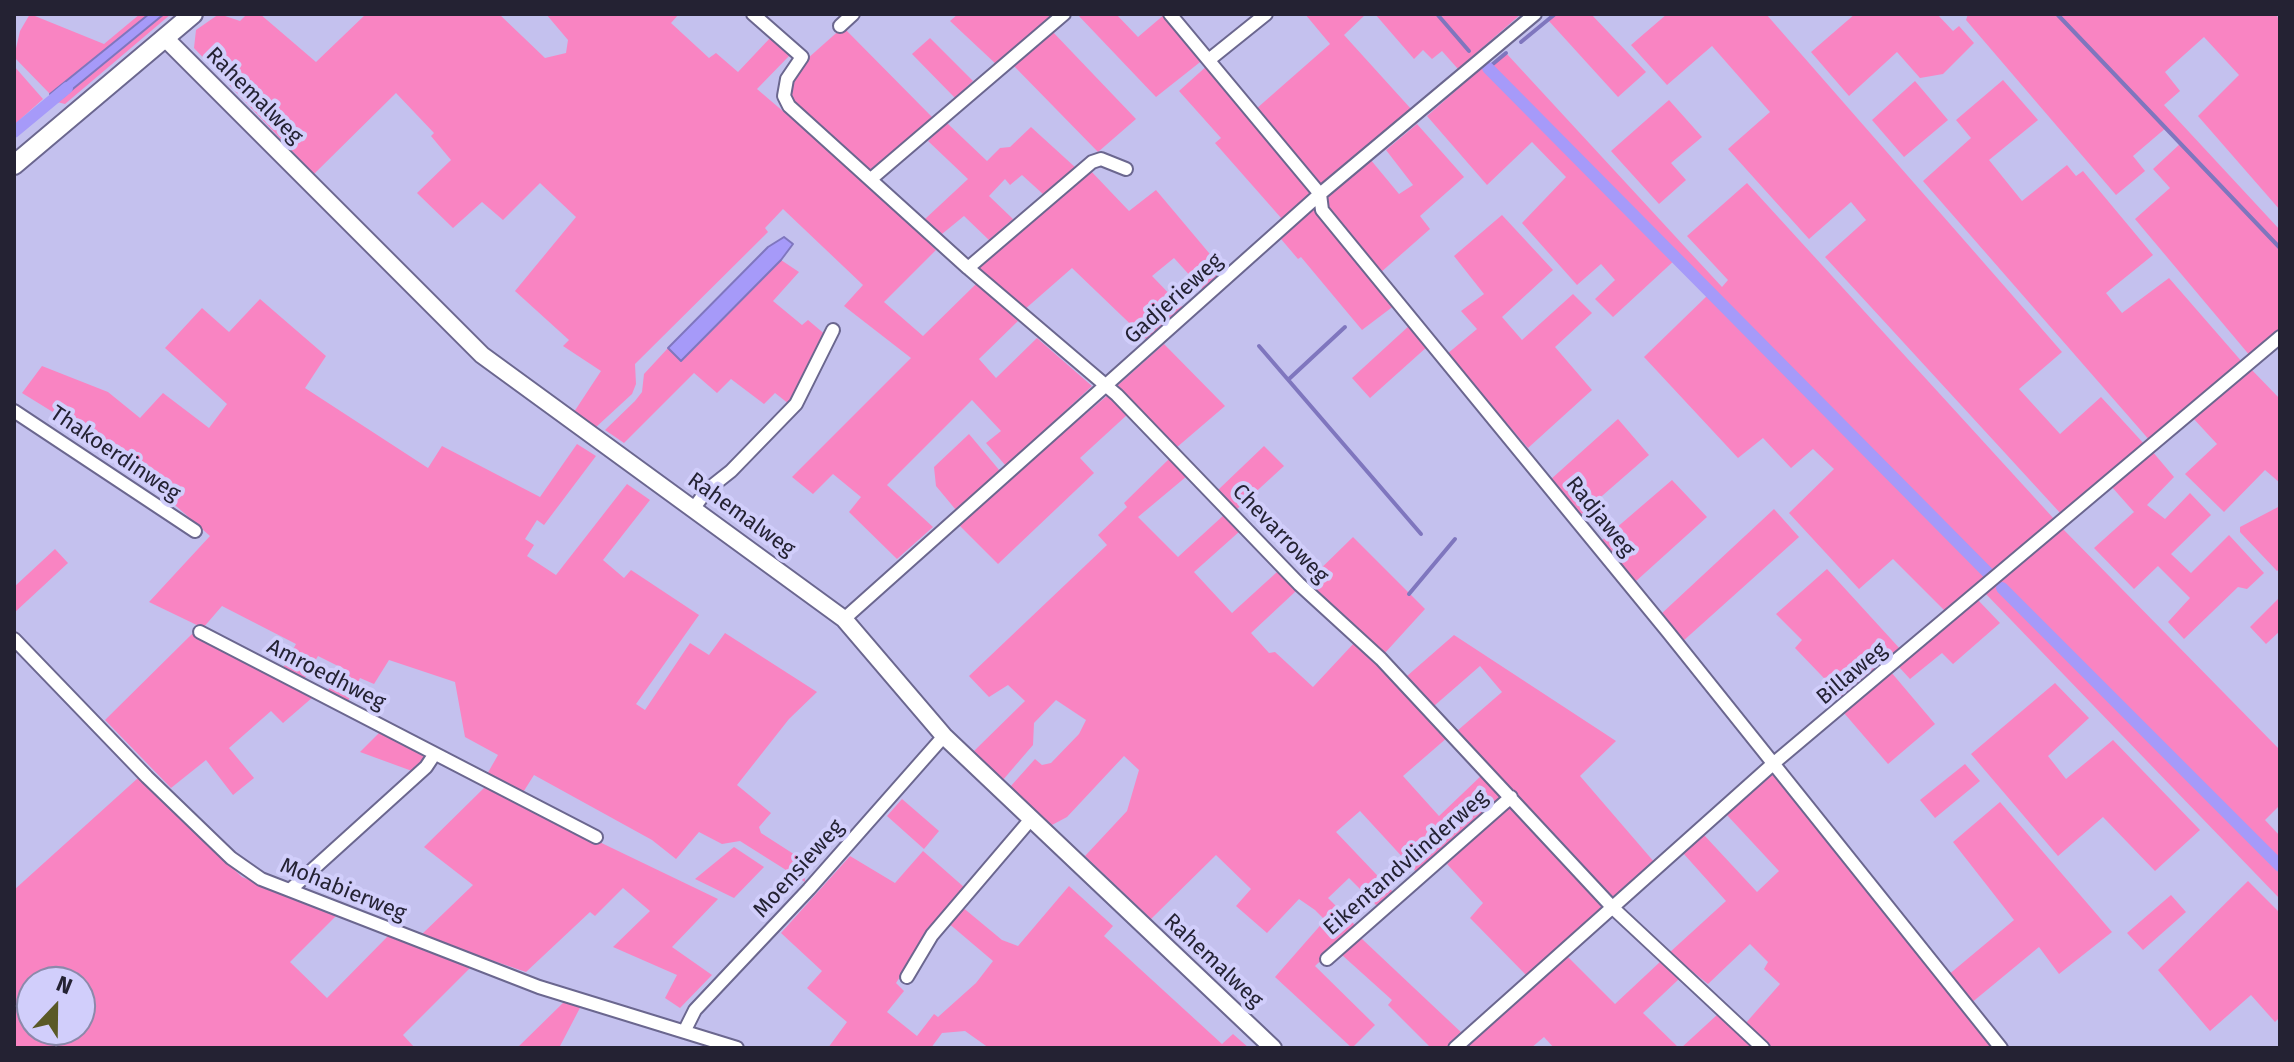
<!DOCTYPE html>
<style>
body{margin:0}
#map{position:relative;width:2294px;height:1062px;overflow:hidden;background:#c4c1ee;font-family:"Fira Sans",sans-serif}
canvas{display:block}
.frame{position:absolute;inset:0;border:16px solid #242233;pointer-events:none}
.north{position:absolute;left:16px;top:966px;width:80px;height:80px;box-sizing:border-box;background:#d1cefb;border:2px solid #8c89ab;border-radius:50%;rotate:22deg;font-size:22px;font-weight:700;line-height:32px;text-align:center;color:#242233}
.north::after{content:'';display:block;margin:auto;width:28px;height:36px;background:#5a5926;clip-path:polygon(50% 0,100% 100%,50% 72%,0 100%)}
</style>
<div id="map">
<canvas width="2294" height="1062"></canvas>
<div class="frame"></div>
<div class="north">N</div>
</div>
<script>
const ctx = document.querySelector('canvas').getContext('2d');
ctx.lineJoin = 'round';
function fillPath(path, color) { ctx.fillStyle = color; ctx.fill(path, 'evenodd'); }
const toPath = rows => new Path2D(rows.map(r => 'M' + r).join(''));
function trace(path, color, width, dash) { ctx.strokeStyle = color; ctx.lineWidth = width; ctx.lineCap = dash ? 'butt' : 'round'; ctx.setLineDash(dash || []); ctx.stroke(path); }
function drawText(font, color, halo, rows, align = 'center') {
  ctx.font = font + ' "Fira Sans",sans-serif'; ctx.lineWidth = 8; ctx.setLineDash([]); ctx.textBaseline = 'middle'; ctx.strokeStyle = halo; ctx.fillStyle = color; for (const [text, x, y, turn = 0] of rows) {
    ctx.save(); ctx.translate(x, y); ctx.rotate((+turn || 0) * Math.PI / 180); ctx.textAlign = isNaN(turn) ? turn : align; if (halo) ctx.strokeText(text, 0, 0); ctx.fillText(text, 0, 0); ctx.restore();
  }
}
const green = toPath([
 [30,14,104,44,140,14,149,14,50,94,14,57,20,31],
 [164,14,171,14,65,104,57,102],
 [219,14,240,21,247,14,260,14,316,62,366,14,499,14,545,58,566,53,568,40,546,14,679,14,671,23,709,58,716,53,738,72,771,37,790,55,757,89,874,189,936,250,884,302,923,336,976,284,1018,321,979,359,996,378,1037,338,1092,386,1006,466,986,443,1001,431,972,400,887,485,933,527,897,559,849,512,861,497,833,474,813,494,792,477,911,358,844,306,863,285,783,209,765,228,768,232,635,364,636,384,632,394,595,428,574,412,601,371,563,346,569,340,515,291,576,217,540,183,503,220,482,202,453,228,417,193,451,160,431,136,434,133,396,93,314,174,194,48,196,30],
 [958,14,1057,14,997,65,950,21],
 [1077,14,1116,14,1138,37,1165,14,1204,59,1156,97],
 [1305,14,1366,14,1344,35,1412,110,1321,188,1256,109,1330,44],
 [1375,14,1521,14,1458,69,1442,51,1432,59,1423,50,1414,59],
 [1555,14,1591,14,1646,72,1618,97,1548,20],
 [1667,14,1766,14,2062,352,2019,389,2060,434,2101,397,2146,446,2062,515,1825,257,1866,220,1851,202,1809,239,1728,149,1770,112,1712,46,1667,85,1631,45],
 [1855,14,1937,14,1953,31,1959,26,1974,43,1943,74,1920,78,1897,52,1849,96,1811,52],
 [1968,14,2275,14,2280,20,2280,210,2198,116,2239,75,2204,37,2165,72,2180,91,2164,105,2280,230,2280,331,2251,357,2135,219,2170,188,2153,169,2181,143,2167,127,2133,156,2145,171,2116,195,1966,20],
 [843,27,933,118,873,170,865,168,792,102,789,92,791,81,807,59],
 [1051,30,1136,119,1098,152,1012,64],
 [930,38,973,81,955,98,912,54],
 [1506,53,1722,287,1728,280,1687,236,1747,183,2055,520,1947,613,1893,559,1859,589,1789,513,1834,469,1813,449,1791,468,1763,438,1738,458,1644,357,1710,293,1676,259,1613,317,1595,299,1615,280,1601,264,1577,285,1522,223,1566,177,1532,142,1487,185,1427,116,1485,65,1488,68],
 [1209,64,1313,192,1282,219,1215,143,1221,138,1179,91],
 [14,66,43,99,14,125],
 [2003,80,2038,120,1989,160,2022,201,2067,165,2076,176,2083,171,2153,255,2106,293,2122,313,2169,278,2243,363,2151,442,1923,181,1971,138,1956,120],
 [1915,81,1948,120,1904,157,1872,120],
 [1669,100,1702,137,1671,163,1686,180,1659,204,1611,151],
 [947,123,987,161,1000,148,1010,147,1031,127,1076,168,1044,195,1022,175,1010,185,1005,179,989,196,1013,219,989,240,964,216,942,234,925,219,968,179,928,141],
 [1417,124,1464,177,1420,216,1430,229,1380,273,1326,207,1325,200,1331,191,1370,159,1399,194,1413,185,1386,150],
 [1089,169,1129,211,1156,190,1225,272,1203,290,1174,258,1152,276,1183,308,1147,340,1072,268,1024,310,975,266],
 [1313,209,1317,210,1395,305,1362,330,1301,257,1298,259,1281,239],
 [1502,215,1553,270,1502,317,1522,340,1573,294,1592,313,1555,347,1592,390,1528,448,1447,354,1477,329,1461,311,1484,294,1454,256],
 [781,260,799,272,773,301,802,325,808,320,827,336,804,382,789,404,775,393,764,404,731,379,717,393,694,373,624,443,605,430,635,401,642,392,644,374,668,348,682,361],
 [260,299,326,356,305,388,428,468,442,446,540,497,577,444,596,456,544,525,537,520,525,539,534,545,527,556,556,575,627,484,650,500,603,560,624,578,631,570,699,615,636,704,645,710,690,643,709,655,725,633,817,692,789,719,737,785,771,813,759,827,761,833,803,860,805,882,740,841,722,844,699,832,676,859,652,840,534,775,522,794,486,776,498,755,465,737,455,682,389,660,374,684,360,678,347,703,327,693,340,667,318,656,303,681,282,670,296,644,222,606,203,628,149,602,210,536,108,446,22,393,42,366,108,392,140,418,163,393,209,428,227,404,165,348,202,308,229,332],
 [1410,325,1428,346,1370,398,1352,378],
 [1164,344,1225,406,1176,448,1117,386],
 [2250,368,2280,399,2280,483,2265,470,2224,512,2185,474,2217,444,2192,417],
 [1108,395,1128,414,1080,458,1094,473,998,564,957,523],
 [1618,419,1649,455,1579,516,1550,480],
 [969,434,1000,471,956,510,936,486,934,467],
 [1264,446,1284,466,1236,510,1218,490],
 [2152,451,2174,477,2147,505,2165,519,2190,493,2211,515,2171,554,2191,573,2229,535,2264,573,2247,589,2238,587,2184,639,2168,622,2190,598,2158,566,2134,589,2094,548,2134,512,2111,486],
 [1169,459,1187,476,1138,517,1178,557,1225,514,1240,531,1194,572,1232,613,1277,572,1296,591,1251,633,1269,653,1275,652,1313,687,1355,642,1448,737,1403,776,1439,816,1483,774,1506,797,1418,874,1360,811,1336,832,1394,893,1379,908,1349,878,1328,898,1357,927,1315,966,1375,1025,1352,1048,1275,977,1325,920,1315,910,1299,899,1267,933,1236,906,1251,889,1216,855,1151,919,1085,856,1127,811,1139,770,1124,756,1067,817,1050,826,1010,787,1035,759,1042,765,1051,763,1079,734,1086,720,1056,700,1034,723,1033,745,1002,781,974,751,1025,701,1008,685,989,697,969,676,1107,545,1098,535,1127,507,1124,503],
 [1672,480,1707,517,1635,582,1601,541],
 [2280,506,2280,569,2277,571,2240,532,2240,527],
 [1774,509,1799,537,1682,642,1660,615],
 [2061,527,2280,750,2280,805,2265,820,2280,836,2280,899,1985,593],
 [1353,537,1425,609,1384,654,1306,583],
 [55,549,68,563,14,613,14,587],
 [1827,569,1902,651,1845,700,1795,648,1802,640,1776,614],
 [2280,597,2280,631,2266,644,2250,627],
 [1977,599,2000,623,1953,664,1942,653,1910,679,1899,667],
 [192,634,313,697,283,723,271,711,229,748,254,778,233,795,206,760,171,788,105,720],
 [1454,635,1616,741,1580,776,1655,863,1614,900,1457,731,1502,692,1480,666,1434,706,1407,676],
 [1891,672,1935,724,1888,764,1844,713],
 [2055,683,2089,718,2048,756,2066,779,2113,740,2200,830,2155,871,2103,817,2058,856,1971,754],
 [380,732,425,754,424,760,412,771,360,752],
 [1965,764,1980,781,1935,818,1920,800],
 [1775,770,1846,865,1995,1048,1771,1048,1745,1024,1780,984,1764,969,1768,962,1750,944,1708,984,1669,953,1726,901,1683,853,1704,835,1757,892,1779,871,1726,814],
 [138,778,242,877,338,914,290,962,327,998,389,935,471,967,403,1035,415,1048,14,1048,14,890],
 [32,982,80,982,80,1030,32,1030],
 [485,787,718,899,672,947,712,975,680,1008,665,998,677,975,613,947,650,911,623,888,595,916,590,912,526,972,420,936,473,885,424,847],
 [902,799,939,831,924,849,887,816],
 [2000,802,2112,932,2059,974,2039,947,1970,1004,1947,976,2014,920,1953,842],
 [1511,805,1608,908,1527,976,1470,918,1483,903,1447,864],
 [734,847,764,867,734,898,695,879],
 [923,851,965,888,933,925,896,983,904,991,887,1012,917,1036,934,1014,938,1017,976,983,993,961,947,922,961,906,1002,940,1018,946,1069,886,1113,926,1104,936,1222,1044,1233,1034,1249,1048,989,1048,965,1031,942,1033,931,1048,828,1048,847,1022,807,988,822,971,781,933,850,856,895,883],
 [2248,881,2280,913,2280,1017,2275,1022,2251,995,2210,1031,2158,970],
 [2171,895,2186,912,2143,950,2127,933],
 [1361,938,1464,1035,1448,1048,1431,1048,1388,1005,1392,1000,1342,955],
 [1567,956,1615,1004,1661,961,1679,979,1643,1013,1679,1048,1554,1048,1544,1037,1531,1048,1462,1048],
 [566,1000,582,1004,559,1048,517,1048],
 [1718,1014,1755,1048,1681,1048]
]);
const water = toPath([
 [149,14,164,14,57,102,50,94,149,14],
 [784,237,793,244,781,260,681,361,668,348,768,247,784,237]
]);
const stream = toPath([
 [1437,14,1469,51],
 [2057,14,2280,248],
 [1521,42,1555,14],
 [1488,68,1506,53],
 [1259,346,1421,534],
 [1289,379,1345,327],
 [1409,594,1455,539]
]);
const canal = toPath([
 [1488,68,1989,574],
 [14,132,67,88],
 [2002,588,2280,866]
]);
const street = toPath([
 [753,14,802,57,787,79,784,96,789,106,968,268,1117,395,1299,584,1381,659,1613,908,1763,1048],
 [1170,14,1320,194,1322,210,1668,632,2001,1048],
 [840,26,853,14],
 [1210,59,1266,14],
 [871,179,1064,14],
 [968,268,1092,162,1101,159,1126,169],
 [14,411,195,531],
 [694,508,707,490,731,471,796,404,833,330],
 [844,619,1320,194,1535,14],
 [200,632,596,837],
 [14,639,147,777,231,858,261,879,539,987,737,1048],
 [290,890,426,767,434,755],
 [1327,959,1511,797],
 [907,977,932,935,1031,819],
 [685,1030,695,1010,809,889,944,736],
 [1455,1048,1774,763,2280,337]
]);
const secondary = toPath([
 [165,38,482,355,844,619,944,736,1273,1048]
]);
const primary = toPath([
 [14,165,193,14]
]);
const streetNames = [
 ["Rahemalweg",254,96,45],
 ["Gadjerieweg",1174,299,-42],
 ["Thakoerdinweg",115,454,34],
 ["Rahemalweg",741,515,36],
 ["Radjaweg",1600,517,51],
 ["Chevarroweg",1280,534,46],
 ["Billaweg",1852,674,-40],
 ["Amroedhweg",326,675,27],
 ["Eikentandvlinderweg",1406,863,-41],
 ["Moensieweg",799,869,-48],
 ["Mohabierweg",343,890,22],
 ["Rahemalweg",1213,961,43]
];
fillPath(green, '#f984c2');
fillPath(water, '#a69af9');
trace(water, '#7f76be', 2);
trace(stream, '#7f76be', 4);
trace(canal, '#a69af9', 12);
trace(street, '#6b678f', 16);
trace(secondary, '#6b678f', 20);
trace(primary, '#6b678f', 22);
trace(street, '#fff', 12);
trace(secondary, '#fff', 16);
trace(primary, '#fff', 18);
drawText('22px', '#242233', '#d1cefb', streetNames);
</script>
